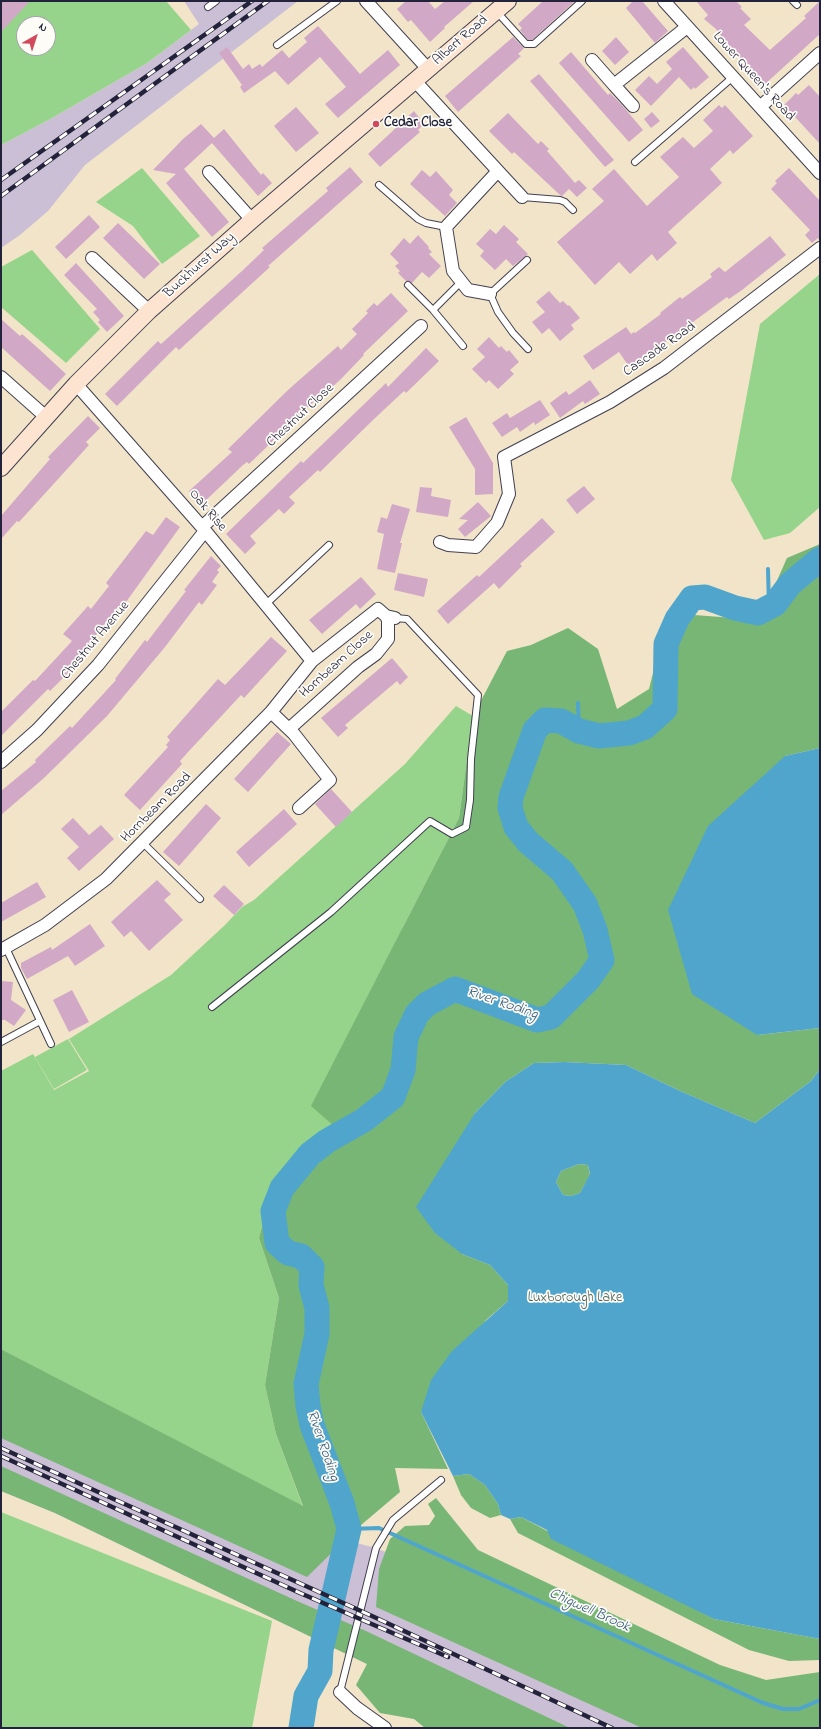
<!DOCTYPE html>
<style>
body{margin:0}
#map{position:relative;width:821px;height:1729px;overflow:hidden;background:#f1e4c8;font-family:"Indie Flower",sans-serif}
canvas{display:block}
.frame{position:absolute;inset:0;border:2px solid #22223b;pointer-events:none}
.north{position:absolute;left:16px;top:16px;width:40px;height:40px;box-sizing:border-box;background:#fdfcf7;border:1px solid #a5a5ac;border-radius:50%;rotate:39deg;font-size:11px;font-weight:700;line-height:16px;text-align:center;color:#22223b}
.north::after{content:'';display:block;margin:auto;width:14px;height:18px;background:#d1495b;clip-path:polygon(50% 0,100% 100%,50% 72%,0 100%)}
</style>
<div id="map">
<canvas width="821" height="1729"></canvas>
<div class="frame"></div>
<div class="north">N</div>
</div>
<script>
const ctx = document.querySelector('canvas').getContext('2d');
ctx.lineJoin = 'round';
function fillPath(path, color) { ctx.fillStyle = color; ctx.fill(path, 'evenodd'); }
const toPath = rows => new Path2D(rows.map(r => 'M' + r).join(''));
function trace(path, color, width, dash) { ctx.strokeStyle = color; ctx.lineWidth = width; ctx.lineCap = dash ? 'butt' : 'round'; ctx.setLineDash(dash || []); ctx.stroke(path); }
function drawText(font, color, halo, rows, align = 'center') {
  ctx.font = font + ' "Indie Flower",sans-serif'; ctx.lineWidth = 3.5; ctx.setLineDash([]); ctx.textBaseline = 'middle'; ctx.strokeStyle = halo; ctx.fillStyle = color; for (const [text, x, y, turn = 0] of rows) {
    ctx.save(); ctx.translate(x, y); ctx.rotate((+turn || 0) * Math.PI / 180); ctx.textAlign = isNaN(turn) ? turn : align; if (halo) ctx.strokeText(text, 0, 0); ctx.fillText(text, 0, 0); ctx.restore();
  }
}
const industrial = toPath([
 [184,1,298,1,85,165,48,211,20,235,1,248,1,145,52,118,147,63,199,24],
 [1,1369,307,1530,372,1547,447,1574,770,1728,463,1728,367,1664,55,1513,1,1491]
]);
const green = toPath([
 [22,1,166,1,191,30,147,63,52,118,1,145,1,27],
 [24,24,48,24,48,48,24,48],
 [142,168,200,236,162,264,133,226,96,202],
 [32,250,100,329,66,363,1,307,1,267],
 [820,274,820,507,790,533,764,540,731,480,760,324],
 [456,706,473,716,459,818,403,927,334,1126,269,1199,259,1238,279,1298,265,1385,276,1434,303,1507,1,1349,1,1071,33,1054,54,1090,89,1071,69,1039,171,975,225,925,242,907,254,900,405,764],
 [68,1039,87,1070,54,1089,35,1057],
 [1,1512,272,1621,252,1728,1,1728]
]);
const forest = toPath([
 [820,544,820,748,785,756,757,1035,820,1028,820,1069,811,1081,755,1123,680,1091,626,1065,565,1062,534,1063,505,1082,475,1113,462,1254,490,1265,508,1285,508,1301,486,1320,421,1412,448,1469,395,1468,400,1492,354,1531,307,1577,1,1438,1,1349,303,1506,276,1434,265,1385,279,1298,259,1238,269,1199,334,1126,311,1106,459,818,473,716,507,651,531,645,568,628,598,649,617,709,649,689,668,613,734,618,767,603,787,558],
 [579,1164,588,1165,590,1175,580,1193,571,1196,563,1195,556,1182,561,1171],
 [1,1466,297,1601,366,1631,570,1728,425,1728,414,1719,380,1713,356,1685,367,1664,55,1513,1,1491],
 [469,1474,485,1485,498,1504,501,1515,490,1518,471,1508,461,1495,453,1476],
 [436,1498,478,1550,720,1665,766,1680,820,1672,820,1728,642,1728,376,1607,379,1569,390,1539,405,1526,429,1525,435,1516,428,1504],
 [521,1517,714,1619,820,1639,820,1660,789,1661,749,1650,518,1533,510,1519]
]);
const water = toPath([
 [820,748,820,1028,757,1035,692,994,668,910,708,826,785,756],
 [565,1062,626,1065,680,1091,755,1123,811,1081,820,1069,820,1639,714,1619,551,1539,547,1530,521,1517,510,1519,501,1515,498,1504,485,1485,469,1474,453,1476,421,1412,431,1380,452,1351,508,1301,508,1285,490,1265,462,1254,435,1233,416,1207,475,1113,505,1082,534,1063],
 [579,1164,588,1165,590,1174,580,1193,571,1196,563,1195,556,1182,561,1171]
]);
const stream = toPath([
 [768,569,769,607],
 [578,703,579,731],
 [349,1529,379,1528,763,1703,783,1709,799,1709,820,1700]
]);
const river = toPath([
 [301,1728,306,1696,320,1671,321,1650,349,1529,342,1503,312,1425,308,1406,306,1384,317,1334,317,1308,311,1285,312,1267,301,1256,288,1253,277,1243,273,1211,282,1188,310,1154,327,1141,364,1120,393,1097,403,1070,406,1037,417,1014,427,1004,455,989,537,1020,551,1017,588,980,602,960,595,930,585,904,562,871,528,842,516,827,510,808,511,797,535,730,545,720,561,721,579,731,599,736,629,733,645,727,665,709,666,644,677,619,692,598,705,597,735,608,758,613,775,604,790,584,820,559]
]);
const building = toPath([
 [1,1,30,1,1,32],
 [406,1,428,1,435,9,445,1,474,1,444,27,445,28,430,42,411,20,408,22,397,9],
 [543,1,575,1,532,40,528,40,520,30,522,28,518,24],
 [633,1,642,1,668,31,655,43,626,8],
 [696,1,736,1,742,7,740,8,751,19,744,25,770,50,806,18,804,16,820,1,820,34,764,85,728,45,716,29,704,19,708,15],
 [318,26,360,74,388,50,400,65,338,118,325,104,346,87,320,57,288,85,275,71,244,93,240,87,242,85,219,53,227,47,243,69,249,64,252,69,260,64,262,67,282,50,289,58,307,42,304,38],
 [513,37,524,48,518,54,521,56,458,112,445,96],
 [616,37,629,52,615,65,602,51],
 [683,47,709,77,695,89,694,87,691,90,679,77,651,106,635,90,649,76,657,84,672,69,666,62],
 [571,52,608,95,610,93,621,104,643,130,629,142,559,63],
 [539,74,614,160,605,167,530,81],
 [809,85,820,97,820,144,784,105,796,93,798,95],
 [719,105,722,108,725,105,753,136,733,154,730,150,710,169,722,183,668,232,677,243,657,261,652,254,630,274,619,262,595,285,557,242,604,201,592,189,614,169,647,206,679,177,660,157,683,137,694,148,713,131,703,120],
 [296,107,319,133,296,152,274,126],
 [414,111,424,124,418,130,420,132,380,167,368,154],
 [652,112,660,121,651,128,644,119],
 [508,113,538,144,541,141,549,149,547,151,575,183,579,180,587,188,577,197,569,189,562,196,560,195,514,152,512,154,489,131],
 [201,124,214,138,224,129,261,175,263,173,272,183,258,196,212,143,184,169,229,222,212,237,166,183,176,174,153,170,183,139],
 [350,167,363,182,268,266,270,267,179,350,176,347,117,406,105,394,158,341,161,344,242,271,264,250,262,248,328,191,326,188],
 [789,168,820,201,820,241,818,238,812,243,805,235,810,230,771,189,777,183,775,181],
 [422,170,430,177,436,171,453,190,449,195,457,203,445,216,410,184],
 [89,215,100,227,66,259,55,247],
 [118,223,160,264,144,279,103,238],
 [504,225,519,239,516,242,528,254,513,266,506,259,495,270,480,256,484,251,476,244,490,229,496,234],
 [418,235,429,247,428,248,432,252,429,254,441,266,429,278,422,272,412,283,406,281,398,273,400,271,395,266,399,263,390,254,404,238,410,244],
 [770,236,786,255,742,290,729,299,727,297,630,368,619,352,593,370,583,356,626,327,631,334,634,332,635,333,661,314,660,313,680,297,682,299,712,277,710,274,719,267,725,272],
 [76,263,124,316,107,332,98,322,100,320,93,312,97,309,64,275],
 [549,291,560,303,563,301,568,306,569,305,580,318,571,325,574,329,560,341,549,328,542,334,532,322,545,312,536,302],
 [391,293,408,311,363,354,364,355,341,379,330,389,328,388,249,464,247,462,243,465,202,504,189,491,232,452,228,449,288,390,338,346,341,350,357,334,352,329,368,313,366,311,374,303,377,306],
 [1,319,20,336,22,334,39,349,66,374,50,391,1,347],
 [489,337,499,348,501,346,507,352,509,350,519,362,510,370,514,374,498,389,489,380,486,383,472,369,485,357,477,349],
 [426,348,439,361,406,393,404,391,373,420,320,472,318,470,289,497,295,503,284,514,279,509,250,536,256,543,245,554,226,534,301,461,303,463,386,383,388,387],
 [590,380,600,394,585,404,583,401,560,418,550,403,566,391,569,395],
 [540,400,550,415,535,425,534,422,520,432,517,427,502,437,492,423,507,413,510,418],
 [88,416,100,428,86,442,89,445,19,522,17,521,1,539,1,516,50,459,48,457],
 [466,417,493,463,493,494,475,495,475,469,449,427],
 [584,486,595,499,577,514,566,500],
 [420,487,432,488,431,496,451,500,448,517,416,512],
 [478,502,491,516,465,537,458,529,468,520,459,519],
 [392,504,410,509,400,543,402,543,395,573,377,569,384,534,377,532,381,517,387,519],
 [166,517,180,527,121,609,118,607,83,652,84,653,66,675,50,691,48,689,1,736,1,712,33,680,35,681,72,641,63,634,88,606,91,609,109,586,106,583,146,531,153,535],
 [542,518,555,532,520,564,522,566,499,589,494,583,448,624,437,611,477,575,479,577],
 [211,556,221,566,217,570,219,572,212,582,217,585,202,605,199,602,165,647,107,716,44,778,1,815,1,791,36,762,35,760,70,726,72,728,116,680,115,679,145,640,147,642,186,591,184,590],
 [398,573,428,579,424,597,394,590],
 [361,577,376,594,360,609,356,604,322,634,309,620],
 [271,637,287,651,244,698,241,695,189,751,180,761,182,764,140,810,124,795,168,747,166,745,170,740,167,737,218,679,225,685],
 [392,658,408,677,400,685,397,681,345,725,348,728,338,737,321,718],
 [277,732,291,744,248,792,234,779],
 [331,789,352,812,336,827,315,804],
 [206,804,221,818,179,866,163,852],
 [284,809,297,824,249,867,236,852],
 [73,818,89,835,101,825,114,839,79,871,67,858,79,847,61,829],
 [157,880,171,894,164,900,183,920,149,951,131,931,124,937,111,922],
 [37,882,46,897,1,922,1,903],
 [224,885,244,904,234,915,213,896],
 [90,924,105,946,75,966,68,956,27,979,21,968,21,963,51,947,52,950],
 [1,981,13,982,11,1000,26,1010,14,1026,5,1020,1,1020],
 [72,990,89,1022,69,1032,53,1000]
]);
const lane = toPath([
 [793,1,797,5],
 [208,7,216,1],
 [497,12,526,44,534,44,582,1],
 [277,45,337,1],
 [635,162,733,77],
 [379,185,418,219,426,223,446,227],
 [522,197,560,200,565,202,573,210],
 [527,260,490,294,498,312,513,333,528,349],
 [461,282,433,310,463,346],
 [408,285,433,310],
 [265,605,329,545],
 [143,843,200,899],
 [6,948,51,1044],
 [212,1007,331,912,430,821,452,834,466,827,470,800,471,759,478,695,407,619,395,618],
 [1,1042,40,1021],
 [340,1692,376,1548,393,1520,441,1480]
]);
const street = toPath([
 [366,1,428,69],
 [664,1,820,173],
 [592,60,614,85],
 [415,81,498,171,446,227,453,271,468,290,490,294],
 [633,106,614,85,687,27],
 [760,107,820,53],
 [498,171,522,197],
 [209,172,252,220],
 [92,258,149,311],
 [1,377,46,417],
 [76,384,202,527,312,661],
 [202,527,421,326],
 [440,542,448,545,476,547,497,523,509,494,504,457,610,402,664,368,820,248],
 [271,712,294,734,330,780,299,808],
 [289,729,358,667,376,654,388,639,388,620,386,616],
 [1,762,37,730,98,665,205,531],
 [1,950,45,925,106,879,271,712,312,661,378,609,386,616,395,618],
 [340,1692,357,1708,385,1728]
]);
const secondary = toPath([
 [1,468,76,384,149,311,252,220,508,1]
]);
const rail = toPath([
 [1,180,252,1],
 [1,196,268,1],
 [1,1448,372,1616,612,1728],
 [1,1456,300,1593,448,1657]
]);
const markers = [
 [376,124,4,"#d1495b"]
];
const streetNames = [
 ["Albert Road",461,41,-41],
 ["Lower Queen's Road",753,77,48],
 ["Buckhurst Way",200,266,-42],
 ["Cascade Road",660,350,-35],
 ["Chestnut Close",301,416,-43],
 ["Oak Rise",207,511,50],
 ["Chestnut Avenue",96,641,-50],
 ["Hornbeam Close",337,665,-42],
 ["Hornbeam Road",157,808,-45]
];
const poiNames = [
 ["Cedar Close",384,124]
];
const parkNames = [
 ["Luxborough Lake",575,1299]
];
const waterNames = [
 ["River Roding",502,1004,19],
 ["River Roding",322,1446,71],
 ["Chigwell Brook",589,1611,24]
];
fillPath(industrial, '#cbbfd5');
fillPath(green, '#95d48a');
fillPath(forest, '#78b676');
fillPath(water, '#50a5cc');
trace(stream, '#50a5cc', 4);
trace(river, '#50a5cc', 25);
fillPath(building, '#d2a8c7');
trace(lane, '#413f50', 8);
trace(street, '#413f50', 14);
trace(secondary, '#413f50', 18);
trace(lane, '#fff', 6);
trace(street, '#fff', 12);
trace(secondary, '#fde4d1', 16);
trace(rail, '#22223b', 4.5);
trace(rail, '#fdfcf7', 3, [9]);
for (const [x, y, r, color] of markers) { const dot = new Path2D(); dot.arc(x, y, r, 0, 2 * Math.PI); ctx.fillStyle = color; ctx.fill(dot); trace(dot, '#fdfcf7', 1.5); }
drawText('14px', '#22223b', '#fdfcf7', streetNames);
drawText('bold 14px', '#22223b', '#fdfcf7', poiNames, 'left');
drawText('14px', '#4a6057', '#fdfcf7', parkNames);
drawText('italic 15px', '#375d7c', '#fdfcf7', waterNames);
</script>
